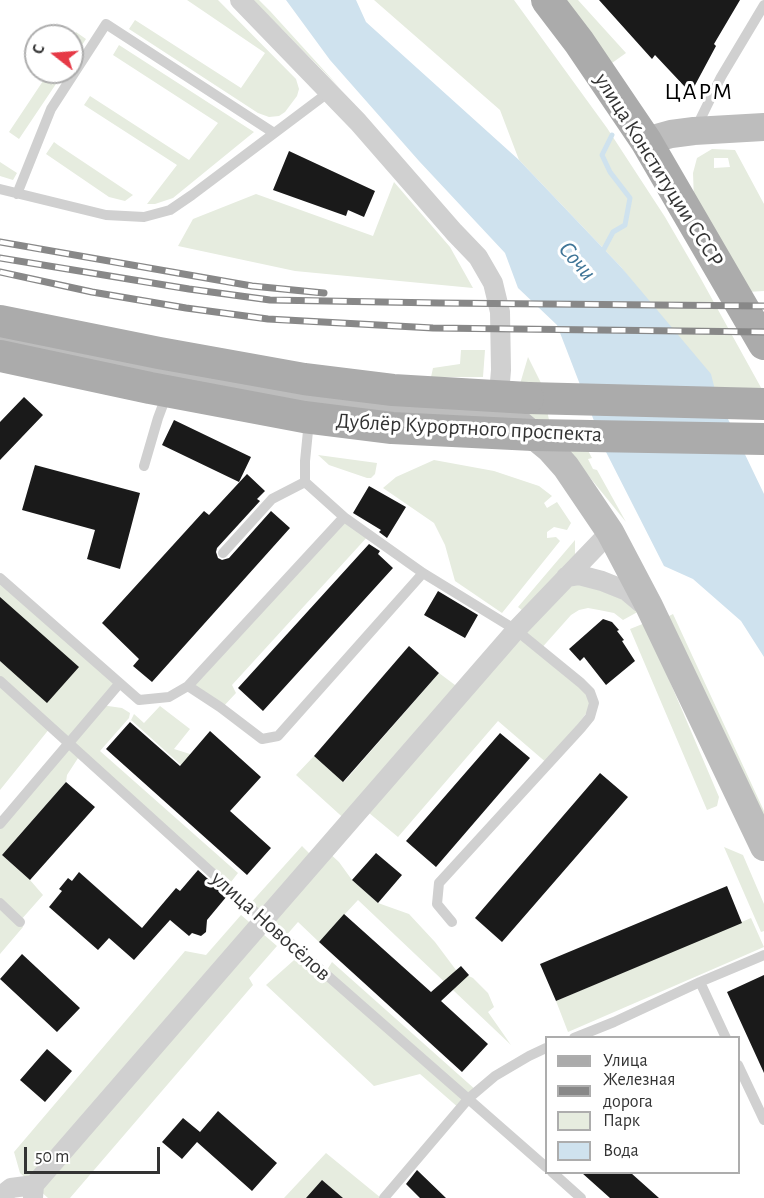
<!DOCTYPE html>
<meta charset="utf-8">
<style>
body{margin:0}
#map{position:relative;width:764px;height:1198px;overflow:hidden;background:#fff;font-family:"Alegreya Sans",sans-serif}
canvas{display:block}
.legend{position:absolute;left:545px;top:1036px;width:195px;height:138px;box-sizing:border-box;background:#fff;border:2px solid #adadad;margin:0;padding:8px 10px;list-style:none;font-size:18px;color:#333}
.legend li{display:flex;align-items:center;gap:12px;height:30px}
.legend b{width:30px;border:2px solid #adadad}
.north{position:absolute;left:24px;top:24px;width:60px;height:60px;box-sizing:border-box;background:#fff;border:2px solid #adadad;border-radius:50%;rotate:287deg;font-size:16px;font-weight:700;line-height:24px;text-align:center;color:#333}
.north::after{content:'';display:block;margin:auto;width:21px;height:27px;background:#e63946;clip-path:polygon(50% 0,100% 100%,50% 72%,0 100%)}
.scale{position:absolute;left:24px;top:1147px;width:136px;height:27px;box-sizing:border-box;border:3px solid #333;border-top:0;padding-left:8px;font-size:18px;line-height:21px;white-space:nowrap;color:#333;-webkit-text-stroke:4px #fff;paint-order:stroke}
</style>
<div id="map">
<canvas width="764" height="1198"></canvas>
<ul class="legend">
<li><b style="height:8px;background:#ababab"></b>Улица</li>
<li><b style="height:8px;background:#888"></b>Железная дорога</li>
<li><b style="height:16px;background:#e6ecdf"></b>Парк</li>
<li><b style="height:16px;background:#cfe2ee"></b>Вода</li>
</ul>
<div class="north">С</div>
<div class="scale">50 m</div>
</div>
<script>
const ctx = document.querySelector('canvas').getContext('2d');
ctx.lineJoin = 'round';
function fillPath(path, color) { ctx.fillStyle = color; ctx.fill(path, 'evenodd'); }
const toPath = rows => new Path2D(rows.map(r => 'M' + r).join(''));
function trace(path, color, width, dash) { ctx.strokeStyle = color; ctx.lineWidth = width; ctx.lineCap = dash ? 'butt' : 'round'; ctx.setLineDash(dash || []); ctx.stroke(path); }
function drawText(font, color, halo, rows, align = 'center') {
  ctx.font = font + ' "Alegreya Sans",sans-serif'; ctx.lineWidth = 6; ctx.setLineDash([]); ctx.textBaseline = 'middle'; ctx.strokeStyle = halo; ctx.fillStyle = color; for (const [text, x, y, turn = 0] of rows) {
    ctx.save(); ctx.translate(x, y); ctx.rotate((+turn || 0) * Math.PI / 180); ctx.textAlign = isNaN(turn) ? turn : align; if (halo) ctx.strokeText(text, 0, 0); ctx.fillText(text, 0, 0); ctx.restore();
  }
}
const green = toPath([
 [187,0,218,0,296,79,299,89,297,96,285,112,279,116,269,117,258,113,129,29,135,20,241,88,265,53],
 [253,0,259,0,270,11,340,88],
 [374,0,514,0,607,128,665,217,701,279,764,393,716,394,621,267,519,160,500,110],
 [556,0,578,0,626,53,605,68],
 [76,32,86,39,72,60,72,38],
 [119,45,254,132,173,198,155,204,147,204,177,165,84,105,90,96,189,160,218,123,113,55],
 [49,72,64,72,19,139,9,132],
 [54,142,58,145,133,195,125,201,109,197,46,154],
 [712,149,735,150,764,204,764,291,747,292,694,200,693,173,697,158],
 [714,158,728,158,730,167,714,168],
 [0,162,17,173,13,180,0,176],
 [394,182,450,247,473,288,295,271,178,246,193,219,256,194,373,236],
 [461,350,485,350,483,377,431,377,433,368,460,364],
 [528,357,542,385,549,420,585,445,592,458,588,459,593,469,597,470,626,522,561,442,521,410,517,394],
 [318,455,377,463,375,474,371,478,367,478,329,465],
 [434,460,494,471,539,486,552,496,544,503,547,508,557,502,571,523,567,530,554,527,547,532,547,538,556,537,560,541,502,613,455,581,445,545,434,523,383,488,396,477],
 [344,517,369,535,232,685,236,693,222,708,188,686],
 [575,540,575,556,527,614,518,607],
 [579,575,643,609,623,620,614,613,599,610,588,608,579,610,571,615,539,651,581,683,594,703,548,764,498,721,398,837,363,808,349,823,296,775,314,756,344,782,439,673,463,691],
 [0,577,119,684,101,705,122,708,130,713,129,718,100,751,238,873,227,887,80,755,67,775,66,782,2,855,30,880,43,895,20,921,23,927,0,954,0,824,68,744,50,728,0,790],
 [673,614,764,811,764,830,667,617],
 [645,623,719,797,717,806,707,810,630,629],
 [160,706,190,729,174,749,190,754,241,799,231,810,131,720,134,714,144,723],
 [302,846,316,860,326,850,339,862,352,880,378,903,409,914,435,942,456,970,473,978,488,993,494,1007,488,1012,511,1045,358,900,319,942,298,922,284,938,248,906],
 [724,847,743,855,764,904,764,931,761,932],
 [241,915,277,946,249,978,253,985,70,1198,48,1198,20,1173,14,1152,185,951,206,955],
 [751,918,764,947,568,1032,556,1001],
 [302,953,325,973,332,962,477,1091,460,1109,420,1074,374,1086,266,985],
 [326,1153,381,1198,284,1198]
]);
const water = toPath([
 [286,0,356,0,366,22,519,160,621,267,711,374,716,394,764,494,764,657,741,621,693,579,664,566,606,452,557,325,518,288,505,253,419,161,330,60]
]);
const stream = toPath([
 [604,249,613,232,625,225,630,198,610,172,602,155,612,135]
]);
const building = toPath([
 [599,0,740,0,714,44,716,46,694,87,686,88,655,55,652,59],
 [289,151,375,191,364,217,348,210,346,216,273,190],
 [24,397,43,415,0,460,0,422],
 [174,420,251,457,239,482,162,445],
 [35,465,140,493,120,569,87,559,95,530,22,510],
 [247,474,265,491,257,499,260,501,217,548,216,552,218,558,222,560,229,558,271,511,290,528,152,682,133,666,139,659,102,623,204,511,209,515],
 [369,486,406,507,387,538,379,532,381,530,353,513],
 [369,544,380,551,378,554,393,568,263,711,238,688],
 [438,591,478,615,465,638,424,615],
 [0,597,79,667,47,703,0,661],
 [603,619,612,622,619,630,617,631,624,640,622,641,635,661,606,685,584,657,580,661,569,649],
 [409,646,439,673,343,782,314,756],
 [130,722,180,766,210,731,261,777,230,811,271,848,247,875,106,749],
 [500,733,530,758,436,867,406,841],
 [600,773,628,797,502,942,475,918],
 [66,782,95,807,30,880,2,855],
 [376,853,402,875,378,903,352,880],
 [198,870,227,896,207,920,206,932,201,936,192,933,189,936,170,920,134,960,109,938,98,950,49,907,62,891,59,889,68,878,72,881,79,872,142,928,176,888,180,891],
 [727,886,742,923,556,1001,540,964],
 [344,914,431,992,461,966,469,975,441,1001,488,1044,462,1072,319,942],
 [22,954,80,1008,57,1032,0,979],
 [764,975,764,1073,727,992],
 [47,1049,72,1071,45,1102,20,1080],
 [218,1111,277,1163,252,1191,197,1142,182,1159,162,1142,183,1118,200,1132],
 [417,1170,446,1198,420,1198,406,1184],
 [582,1173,631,1173,659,1198,610,1198],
 [322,1180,343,1198,306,1198]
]);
const lane = toPath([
 [696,128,721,77,764,5],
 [0,189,106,215,144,217,170,210,192,195,329,92],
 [17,194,51,109,106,24,274,133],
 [309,421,305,461,305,482,344,517,423,573,516,630,581,683,590,692,594,703,590,717,581,728,439,883,437,904,452,922],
 [144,466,158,418,167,394],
 [223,553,272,499,305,482],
 [0,578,139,700,169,697,188,686,220,707,262,739,278,736,423,573],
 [0,681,264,920,546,1167],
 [188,686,344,517],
 [0,824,119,684],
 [0,903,20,922],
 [700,982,726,1038],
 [574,1038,614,1022,700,982,764,955],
 [738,1065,764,1120],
 [552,1172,581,1198],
 [384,1198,469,1098,495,1076,529,1056,546,1048]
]);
const street = toPath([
 [240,0,358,122,454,232,478,257,493,283,500,312,501,370,498,406],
 [566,577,579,575,602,581,627,591,640,602,646,605],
 [0,1197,11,1188,34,1185],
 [33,1198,34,1185,257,928,516,630,610,532]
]);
const secondary = toPath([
 [646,141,671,134,694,131,764,127],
 [0,338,245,388,390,408,497,414,517,422,550,449,566,467,610,532,649,606,764,847]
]);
const primary = toPath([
 [547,0,579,42,646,141,764,344],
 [528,398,764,404],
 [533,435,764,439]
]);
const rail = toPath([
 [0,242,252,286,324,293],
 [0,258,189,289,270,300,439,303,764,306],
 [0,272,92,292,186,308,268,319,433,328,764,332]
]);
const primaryBridge = toPath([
 [0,321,159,353,304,379,393,390,528,398],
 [0,356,150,388,304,417,392,428,533,435]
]);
const streetNames = [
 ["улица Конституции СССР",659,170,58],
 ["Дублёр Курортного проспекта",469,428,3],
 ["улица Новосёлов",271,926,42]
];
const neighbourhoodNames = [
 ["ЦАРМ",699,92]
];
const waterNames = [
 ["Сочи",577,261,49]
];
fillPath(green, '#e6ecdf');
fillPath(water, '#cfe2ee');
trace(stream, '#cfe2ee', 5);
fillPath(building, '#1a1a1a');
trace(lane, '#d0d0d0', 10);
trace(street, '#d0d0d0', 20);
trace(secondary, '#bdbdbd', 28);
trace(primary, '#ababab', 32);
trace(rail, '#888', 7);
trace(rail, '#fff', 4.5, [14]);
trace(primaryBridge, '#ababab', 32);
drawText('22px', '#333', '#fff', streetNames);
ctx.letterSpacing = '1.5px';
drawText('24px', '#000', '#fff', neighbourhoodNames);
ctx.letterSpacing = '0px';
drawText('italic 24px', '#3f7597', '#fff', waterNames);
</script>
